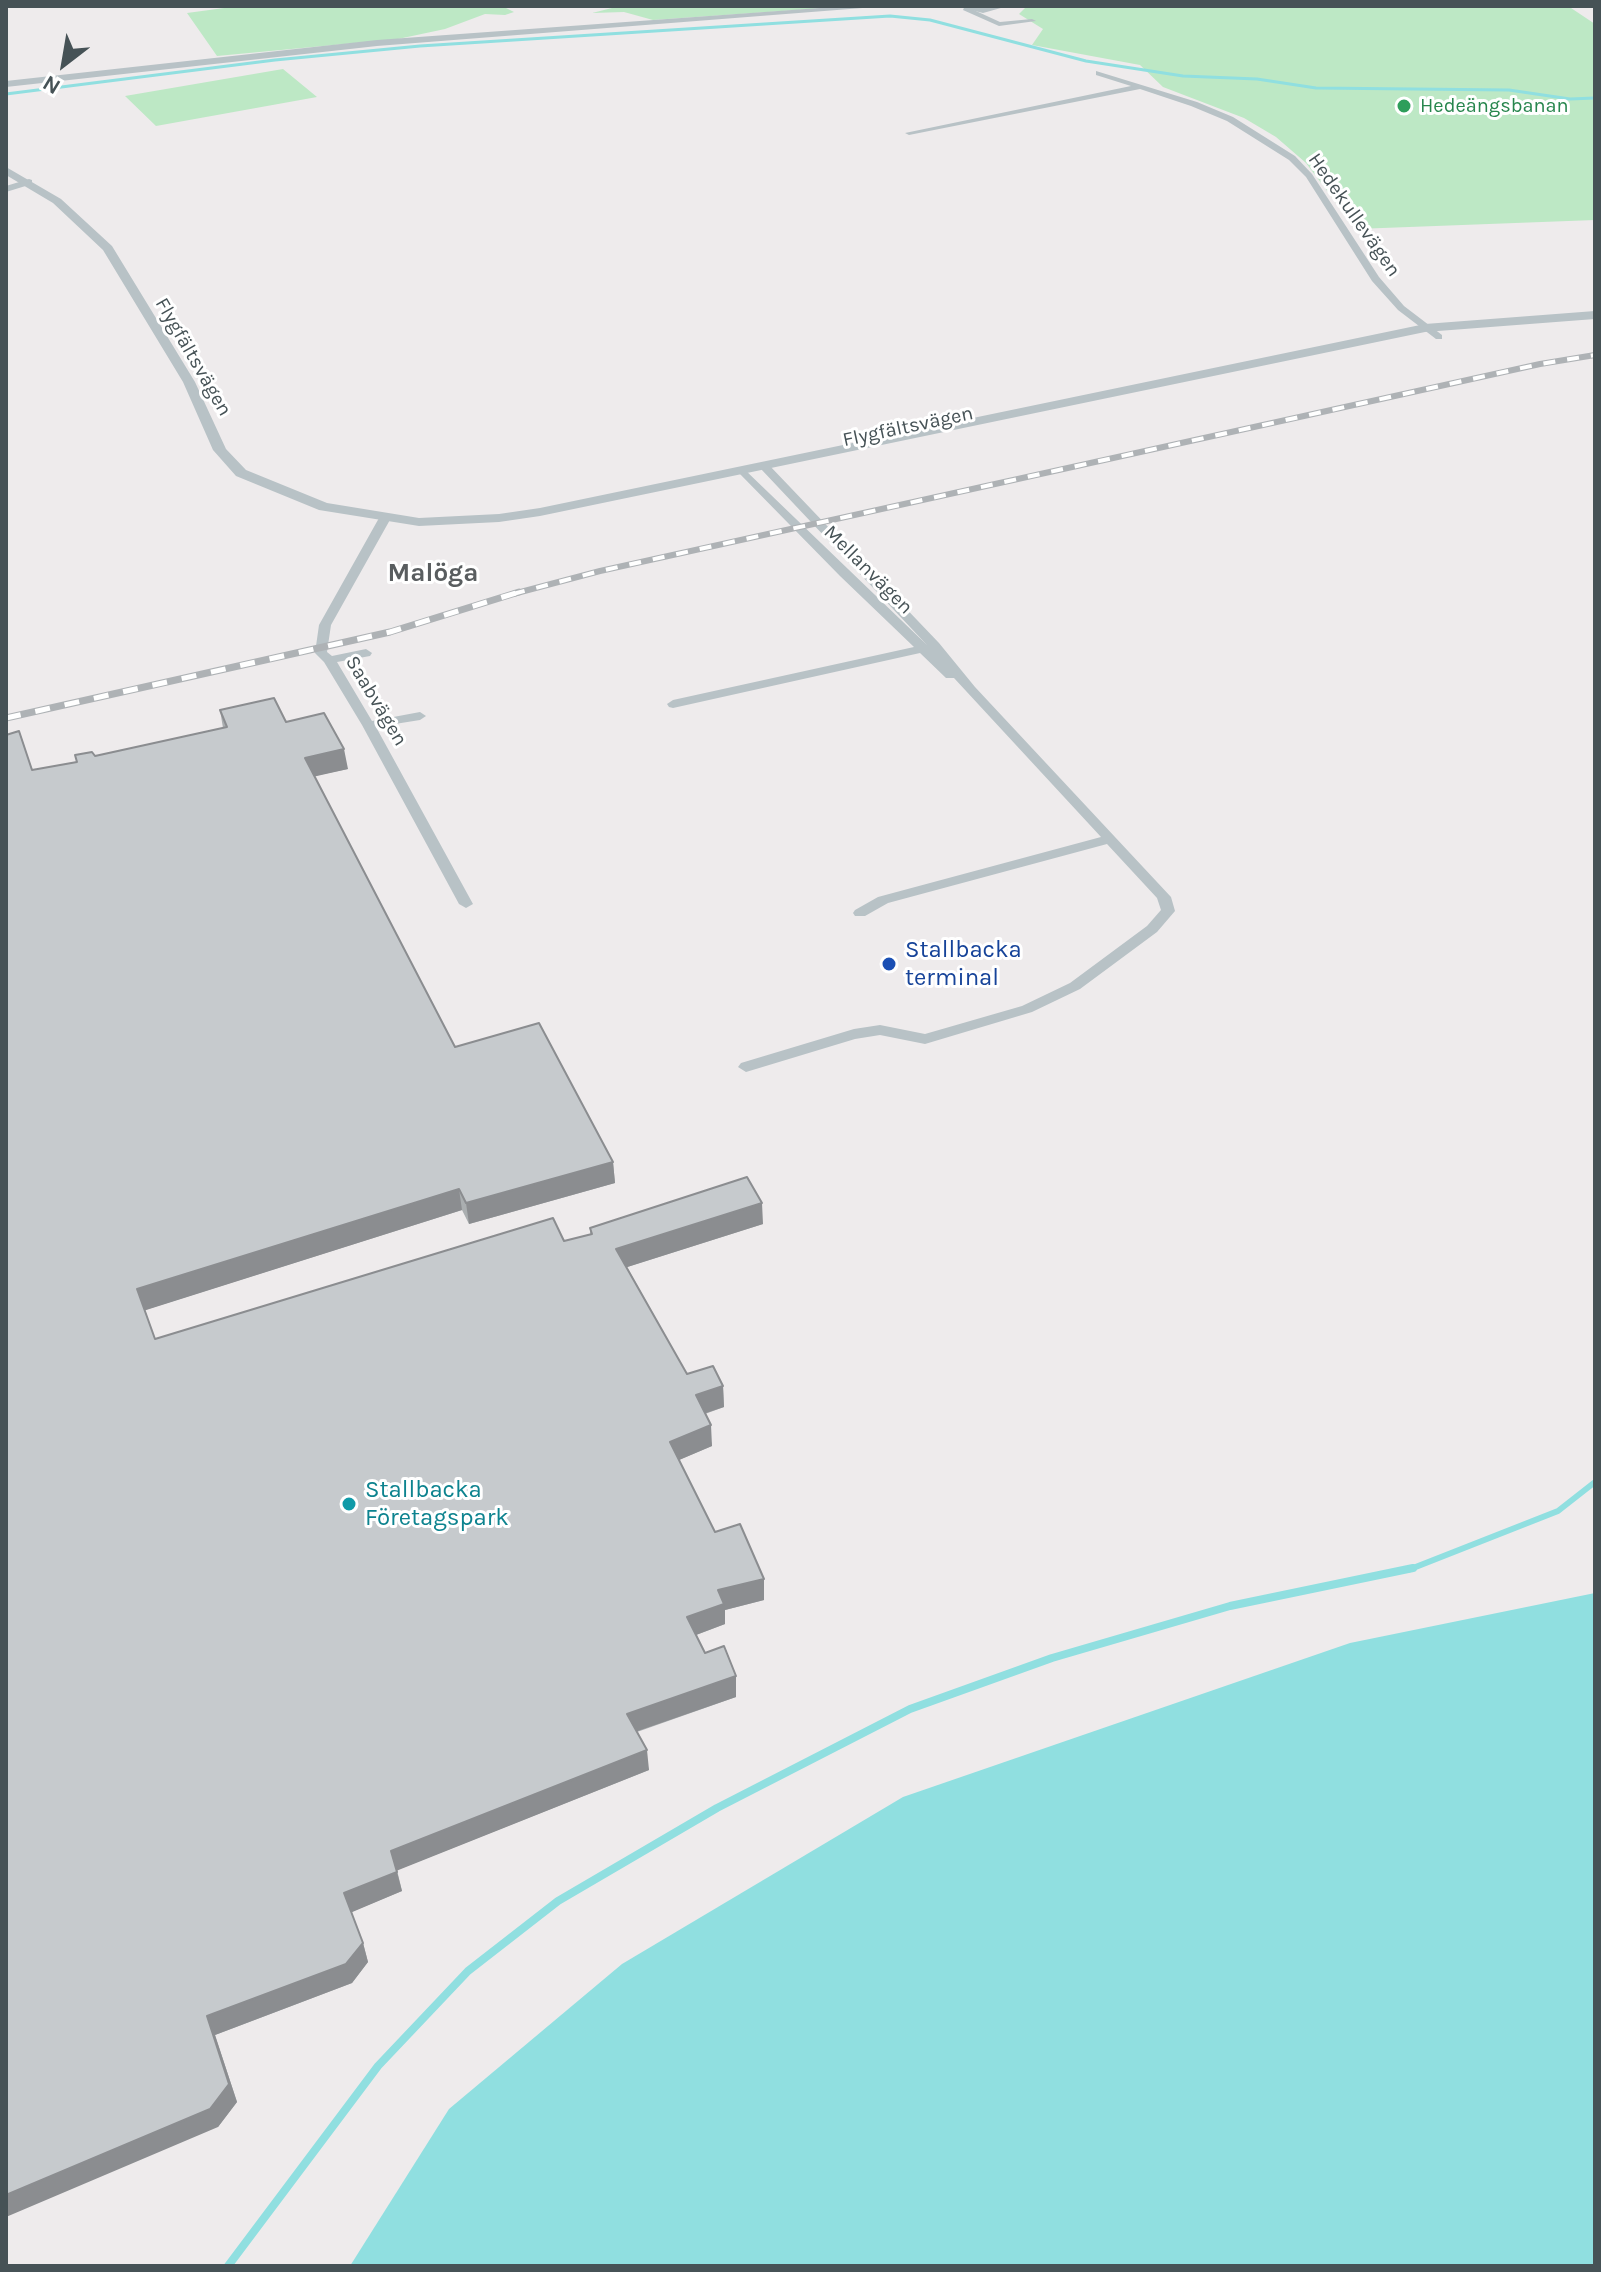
<!DOCTYPE html>
<meta charset="utf-8">
<style>
body{margin:0}
#map{position:relative;width:1601px;height:2272px;overflow:hidden;background:#eeebec;font-family:Karla,sans-serif}
canvas{display:block}
.frame{position:absolute;inset:0;border:8px solid #465256;pointer-events:none}
.north{position:absolute;left:24px;top:24px;width:80px;height:80px;-webkit-text-stroke:6px #fff;paint-order:stroke;rotate:211deg;font-size:22px;font-weight:700;line-height:32px;text-align:center;color:#465256}
.north::after{content:'';display:block;margin:auto;width:28px;height:36px;background:#465256;clip-path:polygon(50% 0,100% 100%,50% 72%,0 100%)}
</style>
<div id="map">
<canvas width="1601" height="2272"></canvas>
<div class="frame"></div>
<div class="north">N</div>
</div>
<script>
const ctx = document.querySelector('canvas').getContext('2d');
ctx.lineJoin = 'round';
function fillPath(path, color) { ctx.fillStyle = color; ctx.fill(path, 'evenodd'); }
const toPath = rows => new Path2D(rows.map(r => 'M' + r).join(''));
function trace(path, color, width, dash) { ctx.strokeStyle = color; ctx.lineWidth = width; ctx.lineCap = dash ? 'butt' : 'round'; ctx.setLineDash(dash || []); ctx.stroke(path); }
function drawText(font, color, halo, rows, align = 'center') {
  ctx.font = font + ' Karla,sans-serif'; ctx.lineWidth = 6; ctx.setLineDash([]); ctx.textBaseline = 'middle'; ctx.strokeStyle = halo; ctx.fillStyle = color; for (const [text, x, y, turn = 0] of rows) {
    ctx.save(); ctx.translate(x, y); ctx.rotate((+turn || 0) * Math.PI / 180); ctx.textAlign = isNaN(turn) ? turn : align; if (halo) ctx.strokeText(text, 0, 0); ctx.fillText(text, 0, 0); ctx.restore();
  }
}
const green = toPath([
 [239,6,502,6,514,12,505,15,485,14,445,29,398,39,217,56,187,13],
 [620,6,854,6,653,20,624,12,592,13],
 [1027,6,1568,6,1595,24,1595,220,1356,229,1306,163,1276,137,1244,118,1163,87,1140,65,1032,45,1043,29,1019,14],
 [283,69,317,97,156,126,125,96]
]);
const water = toPath([
 [1595,1593,1595,2266,350,2266,449,2109,622,1964,903,1797,1350,1643]
]);
const streamFar2 = toPath([
 [6,94,275,60,420,46,890,16,930,20,1086,61,1183,76,1257,79,1316,88,1509,90,1570,99,1595,98]
]);
const streamFar1 = toPath([
 [1408,1570,1558,1511,1595,1482]
]);
const stream = toPath([
 [228,2266,378,2066,468,1971,558,1901,717,1808,910,1709,1052,1658,1230,1606,1413,1568]
]);
const minor = toPath([
 [965,6,1000,22,1032,19,1036,21,999,26,963,10,965,6],
 [1096,71,1197,102,1233,117,1295,156,1312,174,1379,277,1404,306,1442,335,1442,339,1436,339,1398,310,1372,281,1306,177,1289,160,1227,121,1191,106,1140,89,909,135,905,133,1131,86,1096,75,1096,71],
 [29,179,32,180,32,184,6,192,6,186,29,179],
 [761,465,769,465,939,643,975,687,1171,897,1175,911,1157,932,1080,989,1032,1012,925,1044,880,1035,855,1039,746,1072,738,1067,741,1063,854,1029,880,1025,925,1034,1022,1006,1070,983,1147,926,1161,910,1157,898,1107,844,888,903,865,916,855,916,853,913,855,910,878,897,1101,837,954,678,946,678,920,653,673,708,669,707,667,704,673,700,914,647,840,576,739,473,739,469,743,468,927,645,761,469,761,465],
 [385,515,391,518,331,625,327,652,332,656,366,649,372,653,370,656,337,662,372,721,420,712,426,716,420,720,376,727,473,904,466,908,459,904,362,725,324,662,315,653,319,625,379,518,385,515]
]);
const tertiary = toPath([
 [847,6,888,6,377,46,6,87,6,81,377,40,847,6],
 [955,6,983,7,1008,6,983,13,955,6],
 [6,167,61,199,112,246,195,382,226,449,246,470,327,503,419,518,499,514,540,508,1425,324,1595,311,1595,319,1425,332,540,516,499,522,419,526,319,510,236,476,213,450,183,382,103,250,53,203,6,175,6,167]
]);
const railFar1 = toPath([
 [513,594,600,571,1540,364,1595,355]
]);
const rail = toPath([
 [6,718,390,632,519,592]
]);
const wall = toPath([
 [220,710,286,722,348,769,314,776,455,1047,613,1162,615,1183,469,1224,462,1210,145,1310,155,1339,564,1241,590,1234,590,1228,763,1224,627,1267,687,1374,723,1386,724,1407,705,1414,712,1446,679,1460,715,1532,764,1600,725,1610,725,1624,696,1635,705,1653,736,1676,736,1697,637,1732,649,1770,397,1870,402,1891,351,1912,363,1943,368,1962,352,1983,215,2035,237,2102,218,2127,8,734,32,770,77,762,95,756,223,728]
]);
const shadedWall = toPath([
 [344,749,348,769,308,778,305,758],
 [613,1162,615,1183,469,1224,466,1203],
 [459,1189,462,1210,143,1311,137,1289],
 [762,1203,763,1224,618,1270,616,1249],
 [723,1386,724,1407,697,1416,696,1395],
 [711,1425,712,1446,672,1463,670,1442],
 [764,1579,764,1600,725,1610,725,1624,688,1638,687,1617,718,1590],
 [736,1676,736,1697,629,1734,627,1714],
 [647,1750,649,1770,396,1871,391,1851],
 [397,1872,402,1891,350,1913,344,1893],
 [363,1943,368,1962,352,1983,215,2035,237,2102,218,2127,6,2217,6,2195,207,2016]
]);
const building = toPath([
 [274,698,286,722,324,713,344,749,305,758,455,1047,539,1023,613,1162,466,1203,459,1189,137,1289,155,1339,553,1218,564,1241,592,1234,590,1228,747,1177,762,1203,616,1249,687,1374,713,1366,723,1386,696,1395,711,1425,670,1442,715,1532,740,1524,764,1579,718,1590,724,1604,687,1617,705,1653,724,1646,736,1676,627,1714,647,1750,391,1851,397,1872,344,1893,363,1943,346,1964,207,2016,229,2084,210,2109,6,2195,6,735,19,731,32,770,77,762,75,755,92,752,95,756,227,727,220,710,274,698]
]);
const markers = [
 [1404,106,8,"#2e9e5b"],
 [889,964,8,"#1a4fb4"],
 [349,1504,8,"#0f9aa8"]
];
const farLeisurenames = [
 ["Hedeängsbanan",1420,106]
];
const farStreetnames = [
 ["Hedekullevägen",1354,215,55],
 ["Flygfältsvägen",193,357,60],
 ["Flygfältsvägen",908,427,-12],
 ["Mellanvägen",868,570,45],
 ["Saabvägen",376,701,59]
];
const transitNames = [
 ["Stallbacka",905,950],
 ["terminal",905,978]
];
const cultureNames = [
 ["Stallbacka",365,1490],
 ["Företagspark",365,1518]
];
const farDistrictnames = [
 ["Malöga",433,574]
];
fillPath(green, '#bde8c5');
fillPath(water, '#90dfe0');
trace(streamFar2, '#90dfe0', 3);
trace(streamFar1, '#90dfe0', 6);
trace(stream, '#90dfe0', 8);
fillPath(minor, '#b8c2c6');
fillPath(tertiary, '#b8c2c6');
trace(railFar1, '#aeb2b5', 6);
trace(rail, '#aeb2b5', 7);
trace(railFar1, '#fff', 4, [12]);
trace(rail, '#fff', 5, [15]);
fillPath(wall, '#aaaeb0');
fillPath(shadedWall, '#8b8d90');
fillPath(building, '#c6cacd');
trace(building, '#8b8d90', 2);
for (const [x, y, r, color] of markers) { const dot = new Path2D(); dot.arc(x, y, r, 0, 2 * Math.PI); ctx.fillStyle = color; ctx.fill(dot); trace(dot, '#fff', 3); }
drawText('20px', '#27864d', '#fff', farLeisurenames, 'left');
drawText('20px', '#465256', '#fff', farStreetnames);
drawText('24px', '#164399', '#fff', transitNames, 'left');
drawText('24px', '#0d838f', '#fff', cultureNames, 'left');
drawText('bold 26px', '#595d5f', '#fff', farDistrictnames);
</script>
